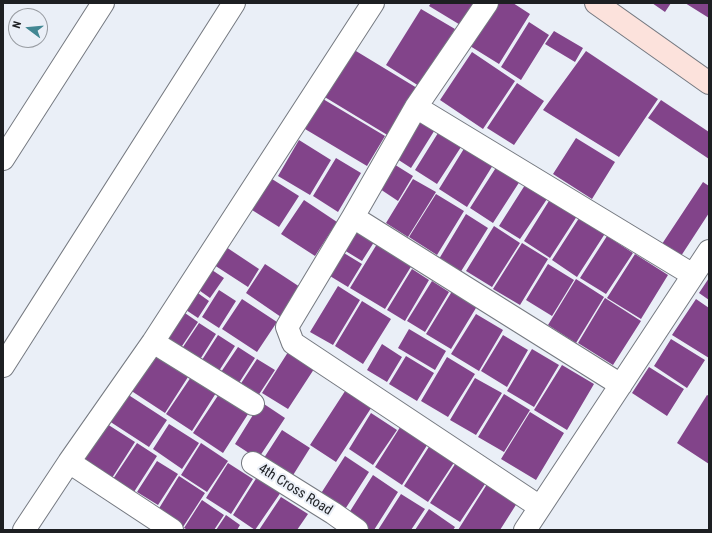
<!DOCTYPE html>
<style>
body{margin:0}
#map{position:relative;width:712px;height:533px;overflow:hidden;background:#eaeff7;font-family:"Roboto Condensed",sans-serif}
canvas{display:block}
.frame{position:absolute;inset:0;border:4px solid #1d1f22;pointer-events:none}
.north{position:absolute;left:8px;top:8px;width:40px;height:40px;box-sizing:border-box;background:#eaeff7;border:1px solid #989ca2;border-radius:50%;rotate:286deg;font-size:11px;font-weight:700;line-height:16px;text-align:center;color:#1d1f22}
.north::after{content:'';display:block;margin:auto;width:14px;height:18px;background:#428793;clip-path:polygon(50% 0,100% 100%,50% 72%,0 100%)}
</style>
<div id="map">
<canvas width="712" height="533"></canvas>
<div class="frame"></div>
<div class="north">N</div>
</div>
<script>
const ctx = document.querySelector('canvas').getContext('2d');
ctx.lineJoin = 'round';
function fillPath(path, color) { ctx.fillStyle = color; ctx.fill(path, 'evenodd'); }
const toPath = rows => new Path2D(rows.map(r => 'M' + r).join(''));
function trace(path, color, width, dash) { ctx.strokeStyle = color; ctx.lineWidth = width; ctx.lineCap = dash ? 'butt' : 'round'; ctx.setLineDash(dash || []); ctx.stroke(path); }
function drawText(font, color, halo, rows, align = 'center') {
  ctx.font = font + ' "Roboto Condensed",sans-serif'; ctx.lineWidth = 4; ctx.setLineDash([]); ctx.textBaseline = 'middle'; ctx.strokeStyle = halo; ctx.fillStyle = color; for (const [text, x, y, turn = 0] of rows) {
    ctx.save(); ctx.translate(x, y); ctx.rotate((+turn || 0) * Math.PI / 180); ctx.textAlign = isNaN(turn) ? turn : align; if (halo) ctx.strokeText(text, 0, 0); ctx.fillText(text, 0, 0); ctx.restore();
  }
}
const building = toPath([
 [431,3,476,3,462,26,429,6],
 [497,3,513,3,530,14,499,64,470,46],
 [652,3,671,3,665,12],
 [685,3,709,3,709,18],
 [421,9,455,29,419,86,386,65],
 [529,22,549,35,521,80,501,67],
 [554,31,583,48,575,62,545,44],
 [351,48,417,88,389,136,323,96],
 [586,51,658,99,619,157,543,110],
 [472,52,515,81,483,129,440,100],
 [517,83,544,101,514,145,487,128],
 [323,99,385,136,367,166,305,129],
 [661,100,709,132,709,159,648,118],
 [419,117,436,128,411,168,394,157],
 [438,133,461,147,437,184,415,170],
 [576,138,615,162,592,199,553,174],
 [299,140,331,160,310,195,278,176],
 [465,147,493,165,467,207,439,189],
 [336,158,361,173,338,212,313,196],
 [389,161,413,176,398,201,374,185],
 [497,166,520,181,493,223,470,208],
 [272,179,299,196,279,227,252,210],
 [413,179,436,192,408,237,386,223],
 [703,182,709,186,709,213,681,256,662,244],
 [525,185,547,199,520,239,499,226],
 [436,194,464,211,437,255,409,237],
 [552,196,579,213,550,258,524,241],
 [304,200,337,222,315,256,281,234],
 [466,214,488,228,460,273,439,259],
 [581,215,606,232,577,277,552,260],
 [494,226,520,243,492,287,466,271],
 [357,228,376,239,362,261,344,250],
 [607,236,633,253,606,294,580,278],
 [522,243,548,259,520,305,493,289],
 [377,244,412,265,385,309,350,288],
 [223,245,259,269,248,287,211,263],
 [339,250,362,264,348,287,325,273],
 [635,254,668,275,641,319,607,298],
 [265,264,300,287,281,317,246,293],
 [548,264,574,280,552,316,526,300],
 [209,268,224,278,210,298,196,288],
 [412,269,429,280,405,321,387,310],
 [709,278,709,300,699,293],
 [576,279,604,297,576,343,548,325],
 [432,281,449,292,425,332,407,321],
 [338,286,360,300,333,345,310,332],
 [454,288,479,303,451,349,426,334],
 [219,290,236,301,219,328,202,317],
 [195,291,209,301,198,318,183,308],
 [605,298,641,321,613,365,578,343],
 [242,299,277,322,257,352,222,329],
 [696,299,709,308,709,358,672,335],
 [362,301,391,319,363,364,335,346],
 [182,311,198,322,180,349,164,339],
 [476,314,503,330,479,371,451,354],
 [199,323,216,334,199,361,181,350],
 [409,329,446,351,435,370,398,348],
 [218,335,235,346,217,374,200,363],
 [503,335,528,350,507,387,481,371],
 [671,339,705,360,687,388,654,366],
 [382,344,402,357,387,382,367,370],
 [238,347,255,358,237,386,219,375],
 [290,349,316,366,288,409,262,393],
 [532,349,559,365,534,407,507,391],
 [153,354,188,377,165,413,130,390],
 [406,356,434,373,417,401,389,384],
 [447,357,475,374,448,417,421,401],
 [257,359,275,370,256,399,238,388],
 [562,365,594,384,567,430,534,410],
 [649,367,684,389,667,416,632,393],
 [191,377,216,393,192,431,166,414],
 [475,378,502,393,476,435,450,420],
 [349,385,375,402,336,462,310,445],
 [221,391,250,411,223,453,193,433],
 [127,394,167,420,149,447,109,421],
 [504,394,530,410,504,452,478,437],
 [707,395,709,396,709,464,677,443],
 [261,402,285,418,258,459,235,444],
 [530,412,564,433,536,480,501,459],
 [371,413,397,430,373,465,349,449],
 [404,421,431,439,402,485,375,467],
 [107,424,135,442,112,478,84,459],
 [169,424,199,443,182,469,153,449],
 [282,430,310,448,290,480,262,461],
 [432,442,457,458,428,502,404,486],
 [137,443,157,456,134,492,113,479],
 [201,443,228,461,207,492,181,475],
 [345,456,369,472,342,514,318,498],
 [459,458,489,478,460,522,430,503],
 [157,461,178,474,158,505,137,492],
 [228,463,253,479,231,514,206,498],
 [373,475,398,492,374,530,368,530,347,516],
 [179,476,205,493,183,527,158,510],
 [257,477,281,492,255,530,233,515],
 [489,481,519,500,500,530,458,530],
 [401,494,425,509,411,530,378,530],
 [281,497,308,514,297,530,259,530],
 [202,500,224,515,214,530,188,530,184,528],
 [429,509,455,527,453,530,415,530],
 [226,515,240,525,237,530,216,530]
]);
const street = toPath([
 [487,3,416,107,353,217,287,327,293,343,540,507],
 [416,107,693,275],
 [3,159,103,3],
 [353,217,621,385],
 [153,342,253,404],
 [3,366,234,3],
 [69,462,172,530],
 [253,463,333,513,357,530],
 [24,530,69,462,153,342,373,3],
 [525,530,709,251]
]);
const secondary = toPath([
 [596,3,709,83]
]);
const streetNames = [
 ["4th Cross Road",295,490,32]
];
fillPath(building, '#82448a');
trace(street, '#757980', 24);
trace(secondary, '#757980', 24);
trace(street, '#fff', 22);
trace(secondary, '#fce2dc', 22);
drawText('14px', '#1d1f22', '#eaeff7', streetNames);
</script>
